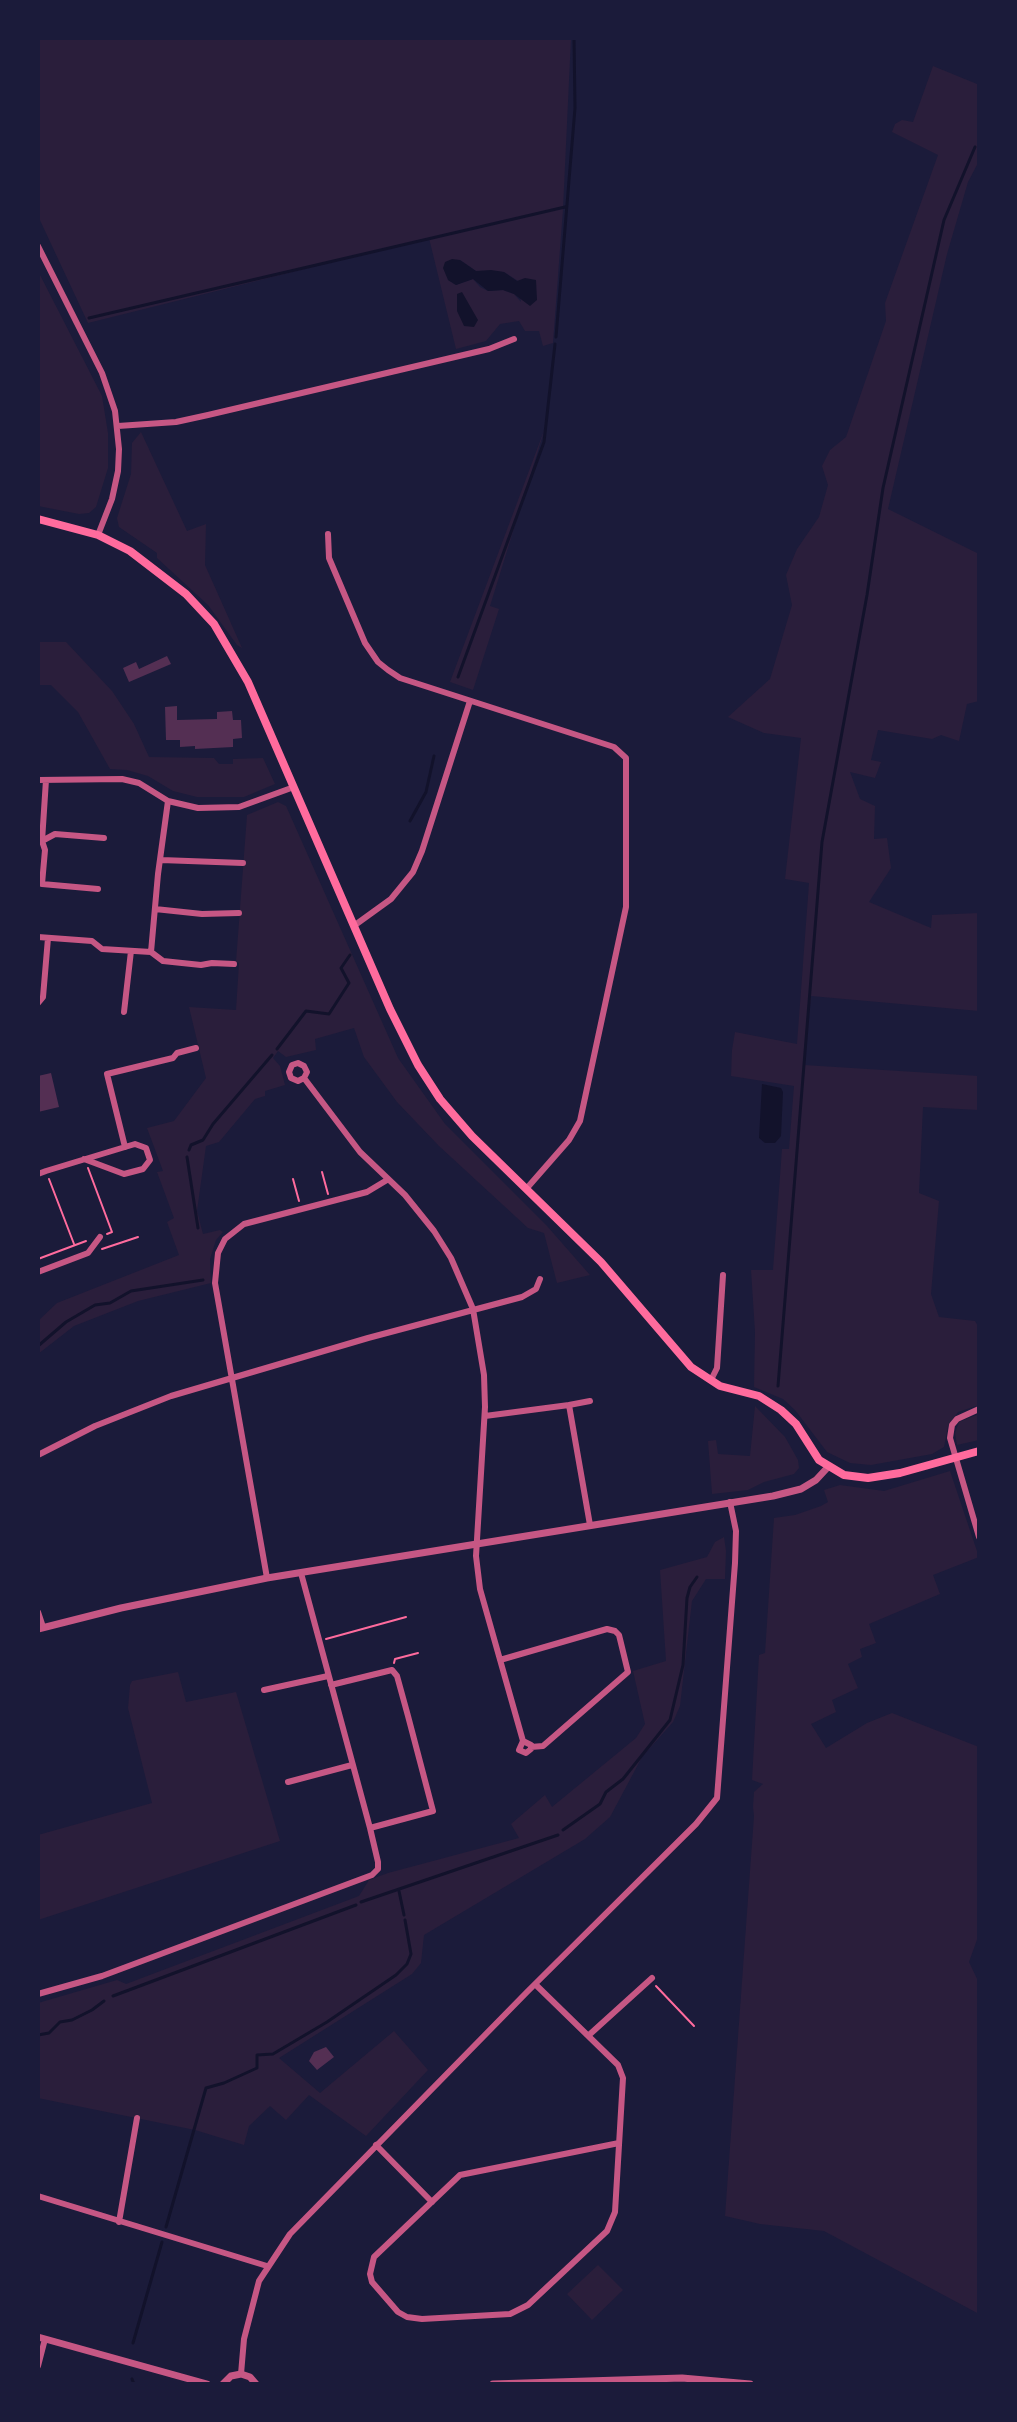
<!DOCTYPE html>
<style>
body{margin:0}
#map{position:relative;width:1017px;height:2422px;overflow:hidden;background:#1b1b3a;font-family:"Alegreya Sans",sans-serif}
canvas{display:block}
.frame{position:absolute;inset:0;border:40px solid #1b1b3a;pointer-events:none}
</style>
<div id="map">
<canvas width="1017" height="2422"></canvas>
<div class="frame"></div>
</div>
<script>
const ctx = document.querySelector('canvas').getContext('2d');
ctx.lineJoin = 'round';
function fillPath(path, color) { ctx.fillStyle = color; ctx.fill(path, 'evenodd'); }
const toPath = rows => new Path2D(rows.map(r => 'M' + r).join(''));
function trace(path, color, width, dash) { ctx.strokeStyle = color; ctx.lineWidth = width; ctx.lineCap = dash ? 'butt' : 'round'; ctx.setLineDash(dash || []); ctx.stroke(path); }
const green = toPath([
 [38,38,571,38,563,209,553,343,543,346,539,331,525,331,519,321,500,324,486,341,456,349,429,238,88,323,38,216],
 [460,260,476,271,504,272,518,281,521,302,514,294,503,290,488,291,480,287,473,279,456,285,448,280],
 [933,66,977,84,979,80,979,161,968,182,947,254,888,509,979,554,979,701,967,704,959,741,941,735,932,739,878,730,871,760,881,762,875,778,850,772,860,799,875,806,874,839,887,838,891,868,869,902,931,928,932,915,979,913,979,1011,811,996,804,1065,979,1076,979,1110,923,1107,919,1193,939,1201,931,1294,939,1317,975,1321,979,1328,979,1405,958,1412,948,1426,944,1447,932,1454,871,1465,850,1463,827,1452,795,1410,783,1399,754,1387,755,1332,751,1270,773,1270,782,1149,789,1149,794,1086,731,1076,732,1050,735,1032,797,1044,809,883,785,879,801,738,764,733,728,717,770,679,792,605,786,575,797,549,819,517,828,485,822,466,830,450,846,437,886,321,885,303,938,155,892,132,895,124,902,120,913,122],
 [38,271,102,396,108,433,108,468,96,507,89,513,79,514,38,506],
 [545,428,490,606,499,609,473,690,450,682],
 [141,432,187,531,206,524,205,565,242,648,237,645,208,605,157,558,157,553,119,527,117,518,131,474,132,443],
 [38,642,66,642,112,691,134,724,149,757,214,758,219,764,233,764,233,759,263,758,275,784,244,797,197,797,173,791,148,776,127,770,110,769,78,712,51,685,38,685],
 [278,802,286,806,398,1058,445,1124,547,1226,590,1275,557,1283,544,1233,528,1228,439,1146,397,1102,364,1057,354,1028,315,1039,316,1050,286,1057,278,1051,273,1058,280,1066,285,1085,265,1091,265,1096,255,1099,219,1142,206,1146,197,1211,203,1234,220,1230,223,1232,216,1240,210,1259,211,1283,138,1301,74,1326,38,1354,38,1321,57,1303,179,1255,167,1222,174,1218,157,1172,163,1171,147,1128,174,1121,206,1078,189,1007,236,1010,239,963,236,962,247,815],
 [755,1406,785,1437,798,1460,799,1468,794,1474,764,1482,748,1490,712,1494,708,1441,716,1440,718,1454,750,1456],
 [979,1414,979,1440,957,1445,955,1433,959,1422],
 [950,1471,979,1557,933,1575,940,1594,869,1624,876,1643,860,1649,862,1657,848,1664,858,1688,832,1700,836,1712,811,1724,826,1748,867,1723,892,1713,979,1747,979,1934,969,1962,979,1983,979,2314,824,2231,760,2224,725,2216,754,1816,753,1807,754,1792,763,1784,752,1780,759,1655,765,1653,774,1518,795,1515,821,1506,828,1502,824,1490,840,1485,884,1491],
 [724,1537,726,1551,725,1579,706,1579,692,1601,680,1706,673,1722,642,1757,610,1817,585,1839,424,1935,421,1963,412,1974,279,2058,320,2093,394,2031,428,2070,366,2136,309,2095,286,2120,270,2106,249,2126,244,2145,195,2130,38,2098,38,2003,117,1980,126,1984,359,1896,369,1880,388,1873,519,1838,511,1824,545,1795,552,1807,636,1738,645,1724,633,1671,666,1661,660,1570,707,1557,715,1542],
 [178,1672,186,1702,236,1692,280,1841,38,1920,38,1835,152,1803,128,1708,130,1685,132,1681],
 [598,2265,623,2290,592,2320,567,2294]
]);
const water = toPath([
 [452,259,460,260,476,271,491,270,504,272,517,281,525,278,536,280,537,300,530,306,514,294,503,290,488,291,473,279,456,285,448,280,443,268,445,262],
 [462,292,478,320,474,327,464,326,457,311,457,294],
 [762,1084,781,1088,783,1092,781,1136,775,1143,765,1143,759,1138]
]);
const stream = toPath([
 [89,318,565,207],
 [556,337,575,108,574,38],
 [458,677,544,442,555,344],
 [410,821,426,792,434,756],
 [277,1049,306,1011,329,1014,349,983,341,968,350,955],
 [189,1150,191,1145,203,1140,213,1124,272,1055],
 [187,1157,198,1228],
 [38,1346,66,1322,95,1305,110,1303,131,1291,203,1280],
 [778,1386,822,842,867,595,883,488,944,220,975,147],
 [563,1830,600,1804,606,1792,623,1779,670,1720,683,1665,687,1598,690,1587,697,1577],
 [399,1891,404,1915],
 [361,1902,558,1835],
 [113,1996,356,1905],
 [38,2035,49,2033,60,2022,72,2020,92,2010,104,2001],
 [166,2227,206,2088,224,2083,257,2068,257,2055,273,2054,327,2022,396,1975,407,1964,411,1954,405,1920],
 [133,2343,162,2242],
 [132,2379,134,2384]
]);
const building = toPath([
 [167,656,171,664,129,682,123,668,136,662,139,669],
 [177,706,177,720,217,719,217,712,232,711,233,720,241,720,242,738,233,739,233,747,195,749,195,746,180,747,180,740,166,740,165,707],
 [51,1073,59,1107,38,1112,38,1076],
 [326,2047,334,2057,317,2070,309,2061,314,2052]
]);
const path = toPath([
 [88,1168,112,1232,107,1234],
 [322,1172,328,1194],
 [49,1179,74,1244],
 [293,1179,299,1201],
 [102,1249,138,1237],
 [38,1259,86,1241],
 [326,1639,406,1617],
 [394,1663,395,1659,418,1653],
 [656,1986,694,2026]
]);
const minor = toPath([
 [38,246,102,373,115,411,119,449,118,471,112,499,98,535],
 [118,426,176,422,208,415,489,349,514,339],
 [328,534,329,558,365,643,378,662,388,670,400,678,614,747,626,758,626,907,580,1121,569,1140,527,1188],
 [38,780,122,779,139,783,168,801,198,808,239,807,294,787],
 [38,841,42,841,46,780],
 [161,860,243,863],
 [98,889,42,884,45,850,42,841,55,834,104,838],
 [155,909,202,914,239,913],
 [355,925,391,899,413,872,422,851,470,701],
 [38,937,92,941,102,949,151,952,158,874,168,801],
 [151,952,163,961,201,965,212,963,234,964],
 [38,1003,43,997,48,938],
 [124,1012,131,951],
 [304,1078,307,1072,304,1066,298,1063,292,1065,289,1072,291,1078,298,1081,304,1078,360,1152,405,1195,434,1231,451,1258,473,1309,484,1375,485,1407,476,1556,480,1589,523,1741,519,1750,526,1753,531,1749,531,1745,523,1741],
 [125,1147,107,1074,173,1058,177,1053,196,1048],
 [38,1174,46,1171,125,1147,135,1144,146,1148,150,1160,143,1169,124,1174,84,1159],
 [38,1272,88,1253,100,1237],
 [711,1380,717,1368,723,1275],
 [569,1405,590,1401],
 [979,1409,957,1419,952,1425,950,1438,979,1537],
 [485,1416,569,1405,590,1525],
 [38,1455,95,1426,171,1396,368,1338,522,1297,536,1289,540,1279],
 [267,1578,215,1283,218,1253,225,1239,244,1224,367,1192,387,1180],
 [38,1612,43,1627],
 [500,1660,607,1629,615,1631,619,1635,628,1672,543,1746,531,1747],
 [331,1685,392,1670,397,1676,408,1716,433,1811,370,1828],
 [264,1690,328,1676],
 [288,1782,352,1765],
 [535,1984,618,2065,623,2078,615,2212,607,2231,528,2305,510,2314,422,2319,407,2317,398,2312,372,2282,370,2274,374,2257,460,2175,619,2143],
 [38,1994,102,1976,372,1875,378,1869,378,1862,370,1828,301,1573],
 [589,2035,652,1978],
 [376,2145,432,2202],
 [38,2196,267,2266],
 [119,2222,137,2118],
 [38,2366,45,2339],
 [241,2374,244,2339,259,2281,290,2234,527,1992,696,1824,717,1798,735,1563,736,1531,730,1502]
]);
const tertiary = toPath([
 [38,1629,121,1608,267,1578,773,1496,801,1489,816,1480,828,1467],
 [38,2337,207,2384],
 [223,2384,231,2376,241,2374,250,2377,256,2384],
 [493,2384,682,2378,750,2384]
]);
const secondary = toPath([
 [38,519,98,535,130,551,186,594,214,624,248,682,390,1009,418,1065,440,1099,472,1136,601,1262,691,1367,720,1386,759,1396,781,1410,796,1424,819,1460,844,1475,868,1478,900,1473,979,1451]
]);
fillPath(green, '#2a1e3b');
fillPath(water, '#12122b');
trace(stream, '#12122b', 3);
fillPath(building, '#542f53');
trace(path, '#ff6b9d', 2);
trace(minor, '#c65784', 6);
trace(tertiary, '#c65784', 7);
trace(secondary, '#ff6b9d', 8);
</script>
